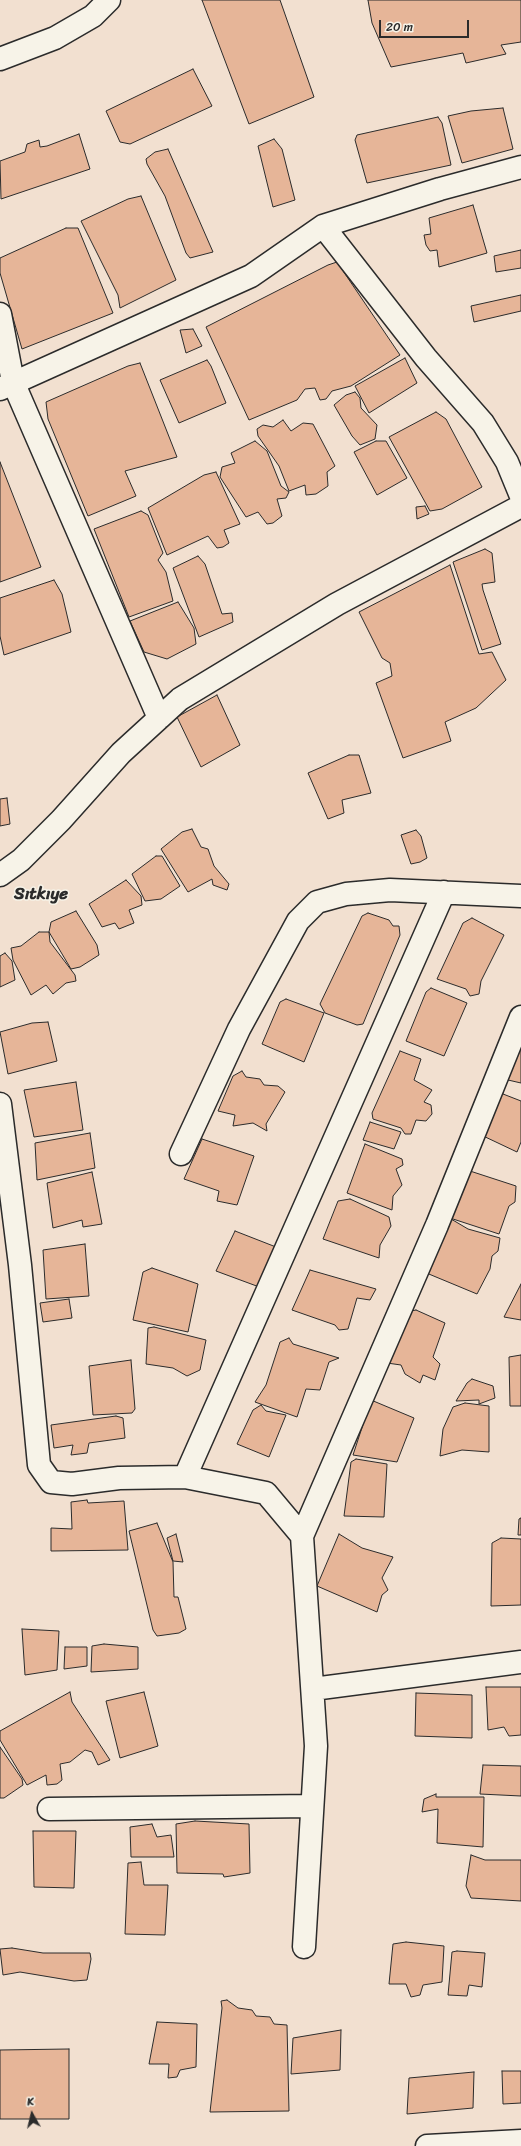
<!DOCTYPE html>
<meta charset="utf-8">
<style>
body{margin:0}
#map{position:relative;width:521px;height:2146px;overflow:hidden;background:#f2e0d0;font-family:Sriracha,sans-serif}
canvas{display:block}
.north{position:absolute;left:12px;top:2094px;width:40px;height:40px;-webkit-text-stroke:3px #f7f3e8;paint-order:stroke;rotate:352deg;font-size:11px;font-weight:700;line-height:16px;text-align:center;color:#2b2b2b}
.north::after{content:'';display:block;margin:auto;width:14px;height:18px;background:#2b2b2b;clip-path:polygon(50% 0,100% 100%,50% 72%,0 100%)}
.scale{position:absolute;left:379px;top:20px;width:90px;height:18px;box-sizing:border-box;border:2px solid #2b2b2b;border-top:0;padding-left:5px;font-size:12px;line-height:14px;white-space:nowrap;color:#2b2b2b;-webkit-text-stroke:3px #f7f3e8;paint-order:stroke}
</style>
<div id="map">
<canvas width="521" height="2146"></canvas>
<div class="north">K</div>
<div class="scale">20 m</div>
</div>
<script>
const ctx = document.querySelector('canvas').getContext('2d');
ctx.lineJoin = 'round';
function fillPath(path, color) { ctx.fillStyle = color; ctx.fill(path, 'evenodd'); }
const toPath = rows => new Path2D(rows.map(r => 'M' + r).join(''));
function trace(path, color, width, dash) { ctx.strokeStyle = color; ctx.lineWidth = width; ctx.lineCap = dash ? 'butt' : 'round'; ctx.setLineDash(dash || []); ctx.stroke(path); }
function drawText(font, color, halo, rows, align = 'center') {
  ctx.font = font + ' Sriracha,sans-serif'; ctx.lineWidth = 3; ctx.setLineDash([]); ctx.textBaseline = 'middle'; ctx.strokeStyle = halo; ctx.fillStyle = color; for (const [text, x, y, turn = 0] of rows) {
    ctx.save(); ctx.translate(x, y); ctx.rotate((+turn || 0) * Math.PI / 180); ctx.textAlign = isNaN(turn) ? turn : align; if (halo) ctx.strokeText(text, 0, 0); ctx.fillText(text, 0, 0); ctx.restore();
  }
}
const building = toPath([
 [202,0,280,0,314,97,249,124,202,0],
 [368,0,521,0,521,42,501,45,506,54,466,63,463,53,391,67,372,23,368,0],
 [193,69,212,106,130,144,120,142,106,111,193,69],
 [503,108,513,149,462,163,448,116,471,111,503,108],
 [438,117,442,123,451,165,367,183,355,140,357,135,438,117],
 [79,134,90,169,1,199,0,161,25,152,27,144,39,140,40,147,47,146,79,134],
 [274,139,282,149,295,200,273,207,258,146,274,139],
 [168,149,213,252,190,258,186,253,165,196,147,164,146,159,155,152,168,149],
 [141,196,176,280,120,308,118,295,81,221,128,199,141,196],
 [473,205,487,253,439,267,437,250,430,251,426,245,424,235,431,234,429,218,473,205],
 [66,228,78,228,113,313,22,349,0,273,0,258,66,228],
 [521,250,521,268,496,272,494,256,521,250],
 [337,262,400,355,351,386,332,391,326,399,320,400,315,388,305,389,297,400,249,420,206,327,328,265,337,262],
 [521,295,521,311,474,322,471,306,521,295],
 [193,329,202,346,186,353,180,330,193,329],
 [405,358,417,383,369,413,355,386,405,358],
 [207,360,211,366,226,403,179,423,160,380,207,360],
 [140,363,177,457,125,471,136,496,88,516,48,419,46,402,128,366,140,363],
 [355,392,360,398,361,408,377,425,375,439,360,445,352,436,334,405,346,395,355,392],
 [436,412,446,419,482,487,442,509,430,511,389,437,436,412],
 [283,420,291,431,303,423,313,424,335,466,327,472,328,486,316,494,306,495,305,485,289,491,279,466,258,436,257,429,263,425,273,427,283,420],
 [255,441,267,451,281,486,289,492,286,498,277,499,282,516,273,523,267,524,258,512,246,517,220,477,222,467,235,463,231,453,255,441],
 [376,441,386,441,407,478,377,495,354,452,376,441],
 [0,462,41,567,0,582,0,462],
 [216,472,240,524,224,530,229,543,223,547,217,548,208,536,167,555,148,508,204,475,216,472],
 [425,506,429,514,417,519,416,507,425,506],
 [141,511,148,515,163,553,158,560,166,572,173,601,129,617,94,529,141,511],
 [485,549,492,553,495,582,482,584,483,590,501,644,482,650,453,562,485,549],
 [198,556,205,564,222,614,232,613,233,622,199,637,173,568,198,556],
 [450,565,479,654,492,652,506,680,476,708,445,722,451,741,403,758,376,683,392,676,390,663,382,658,359,612,450,565],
 [54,580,62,594,71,632,4,655,0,636,0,598,54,580],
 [178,602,194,628,196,644,167,659,144,652,130,621,178,602],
 [217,695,240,745,201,767,177,717,217,695],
 [349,755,359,755,371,793,342,800,344,813,328,819,308,773,349,755],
 [7,798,10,824,0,826,0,799,7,798],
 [192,829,201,847,208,849,214,866,229,884,227,890,213,885,212,879,188,892,161,849,182,832,192,829],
 [416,830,421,836,427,858,420,862,411,864,401,835,416,830],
 [156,856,162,856,180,886,161,899,145,901,132,874,156,856],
 [126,880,141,896,142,905,129,910,134,923,119,929,115,923,102,927,89,904,126,880],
 [76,911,97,945,99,955,80,967,71,969,49,932,51,922,76,911],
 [368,913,389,920,393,926,399,926,400,935,363,1024,357,1025,325,1013,320,1004,362,916,368,913],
 [472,918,504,935,481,981,479,994,470,996,466,989,437,979,463,923,472,918],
 [39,932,49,932,50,942,75,975,76,981,66,983,53,994,46,985,31,995,13,960,11,948,21,946,39,932],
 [5,953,12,961,15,980,0,987,0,956,5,953],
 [431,988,467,1003,444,1056,406,1041,426,992,431,988],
 [286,999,324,1013,304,1062,262,1044,280,1002,286,999],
 [48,1022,57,1061,8,1074,0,1032,32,1023,48,1022],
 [521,1041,521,1083,508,1080,521,1041],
 [400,1051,421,1059,414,1080,432,1090,424,1102,431,1105,432,1114,426,1121,416,1120,411,1134,405,1134,401,1128,373,1119,372,1113,400,1051],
 [242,1071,246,1077,260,1079,264,1085,278,1086,285,1092,266,1124,267,1131,253,1123,233,1126,235,1115,218,1111,233,1076,242,1071],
 [76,1082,83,1130,34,1137,24,1090,76,1082],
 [503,1094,521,1101,521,1142,517,1152,479,1134,494,1099,503,1094],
 [370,1122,401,1132,394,1149,363,1140,370,1122],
 [90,1133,95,1168,37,1180,35,1143,90,1133],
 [202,1139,254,1156,237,1205,217,1201,219,1191,184,1179,202,1139],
 [365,1144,402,1159,403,1165,396,1169,402,1185,393,1196,392,1210,347,1193,365,1144],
 [470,1171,516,1186,515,1202,509,1206,499,1234,450,1218,470,1171],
 [92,1172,102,1224,83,1227,82,1220,53,1228,47,1183,92,1172],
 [350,1199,389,1217,391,1226,380,1245,379,1258,323,1239,338,1201,350,1199],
 [446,1216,468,1229,500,1238,498,1251,492,1256,490,1269,477,1294,424,1272,446,1216],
 [235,1231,276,1247,262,1288,216,1271,235,1231],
 [85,1244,89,1296,46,1299,43,1250,85,1244],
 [152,1268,198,1284,188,1332,133,1320,143,1272,152,1268],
 [310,1270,376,1289,370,1300,357,1298,348,1329,339,1330,335,1325,292,1310,310,1270],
 [521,1284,521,1320,504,1317,521,1284],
 [69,1299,72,1318,43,1322,40,1303,69,1299],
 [416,1310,445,1323,433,1357,440,1364,435,1380,423,1375,420,1383,405,1374,401,1365,387,1363,406,1312,416,1310],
 [154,1327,206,1340,200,1370,187,1376,173,1368,146,1364,148,1328,154,1327],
 [289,1338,293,1344,339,1358,329,1362,320,1390,306,1389,297,1417,255,1402,266,1385,280,1342,289,1338],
 [521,1355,521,1406,510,1406,509,1357,521,1355],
 [131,1360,135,1409,132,1413,93,1415,89,1366,131,1360],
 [472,1379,493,1386,495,1398,479,1404,479,1400,456,1401,467,1383,472,1379],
 [371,1400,414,1418,397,1462,353,1455,371,1400],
 [465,1403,489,1406,489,1452,462,1450,440,1456,443,1429,453,1407,465,1403],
 [261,1405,266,1411,286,1415,269,1457,237,1444,253,1410,261,1405],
 [116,1416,123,1418,125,1438,89,1443,87,1453,71,1455,73,1445,54,1448,51,1425,116,1416],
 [356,1459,387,1464,384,1517,344,1516,351,1462,356,1459],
 [87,1500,88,1503,124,1501,128,1550,51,1551,51,1528,72,1529,71,1502,87,1500],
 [521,1518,521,1535,518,1535,519,1519,521,1518],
 [157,1523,173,1562,174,1597,178,1597,186,1629,179,1633,157,1636,153,1630,129,1531,157,1523],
 [176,1534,183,1562,173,1561,167,1538,176,1534],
 [339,1534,362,1548,393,1557,382,1578,388,1590,382,1595,377,1612,317,1586,339,1534],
 [501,1538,521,1539,521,1605,491,1606,492,1543,501,1538],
 [22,1629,59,1631,57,1670,25,1675,22,1629],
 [104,1644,138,1647,138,1669,91,1672,92,1646,104,1644],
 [65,1647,87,1647,87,1666,64,1669,65,1647],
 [486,1687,521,1687,521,1735,509,1736,504,1727,488,1730,486,1687],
 [70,1692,72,1702,110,1760,98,1765,92,1752,85,1750,70,1762,60,1764,62,1780,57,1784,47,1785,46,1775,27,1785,0,1740,0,1731,70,1692],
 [144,1692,158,1746,120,1758,106,1701,144,1692],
 [416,1693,472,1695,472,1738,415,1736,416,1693],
 [0,1747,22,1779,23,1785,4,1798,0,1798,0,1747],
 [483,1765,521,1766,521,1796,480,1794,483,1765],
 [436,1794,436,1797,484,1797,483,1847,437,1843,438,1809,422,1812,424,1799,436,1794],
 [195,1821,249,1824,250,1873,224,1877,223,1874,177,1873,176,1824,195,1821],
 [152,1824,157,1837,171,1835,174,1857,131,1857,130,1827,152,1824],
 [33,1831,76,1831,74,1888,34,1887,33,1831],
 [471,1855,485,1860,521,1860,521,1901,471,1898,466,1886,471,1855],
 [141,1862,144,1885,168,1885,165,1935,125,1934,128,1863,141,1862],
 [406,1942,444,1946,442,1982,423,1985,420,1995,411,1997,406,1984,389,1984,393,1944,406,1942],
 [12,1948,43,1953,90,1953,91,1959,87,1980,74,1981,20,1972,3,1975,0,1949,12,1948],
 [457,1951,485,1953,482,1987,469,1985,467,1996,448,1995,452,1952,457,1951],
 [227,2000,238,2008,252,2010,256,2016,270,2017,274,2024,287,2025,289,2111,210,2112,222,2008,221,2001,227,2000],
 [157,2022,197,2024,196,2067,180,2070,177,2077,168,2078,169,2064,149,2064,157,2022],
 [341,2030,340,2070,291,2074,293,2038,341,2030],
 [69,2049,69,2119,0,2119,0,2050,69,2049],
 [502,2071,521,2071,521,2103,503,2104,502,2071],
 [474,2072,473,2108,407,2114,409,2078,474,2072]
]);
const street = toPath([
 [323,226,426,358,483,423,507,462,521,496],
 [0,314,13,382,159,718],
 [0,389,251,276,323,226,440,189,521,167],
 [0,875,21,860,61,820,121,753,180,699,337,604,521,506],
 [0,1104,20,1265,39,1465,51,1482,72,1484,119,1478,185,1477,266,1493,302,1536,316,1746,304,1947],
 [181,1154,239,1029,298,921,317,902,346,894,390,890,521,896],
 [185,1477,444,892],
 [302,1536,437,1225,521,1017],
 [313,1689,521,1662],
 [49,1809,312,1806],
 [427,2146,521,2141]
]);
const secondary = toPath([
 [0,59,55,38,93,16,109,0]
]);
const districtNames = [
 ["Sıtkıye",41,895]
];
fillPath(building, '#e6b598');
trace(building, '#2b2b2b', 1);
trace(street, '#2b2b2b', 25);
trace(secondary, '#2b2b2b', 25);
trace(street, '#f7f3e8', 22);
trace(secondary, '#f7f3e8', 22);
drawText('bold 17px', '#2b2b2b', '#f7f3e8', districtNames);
</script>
